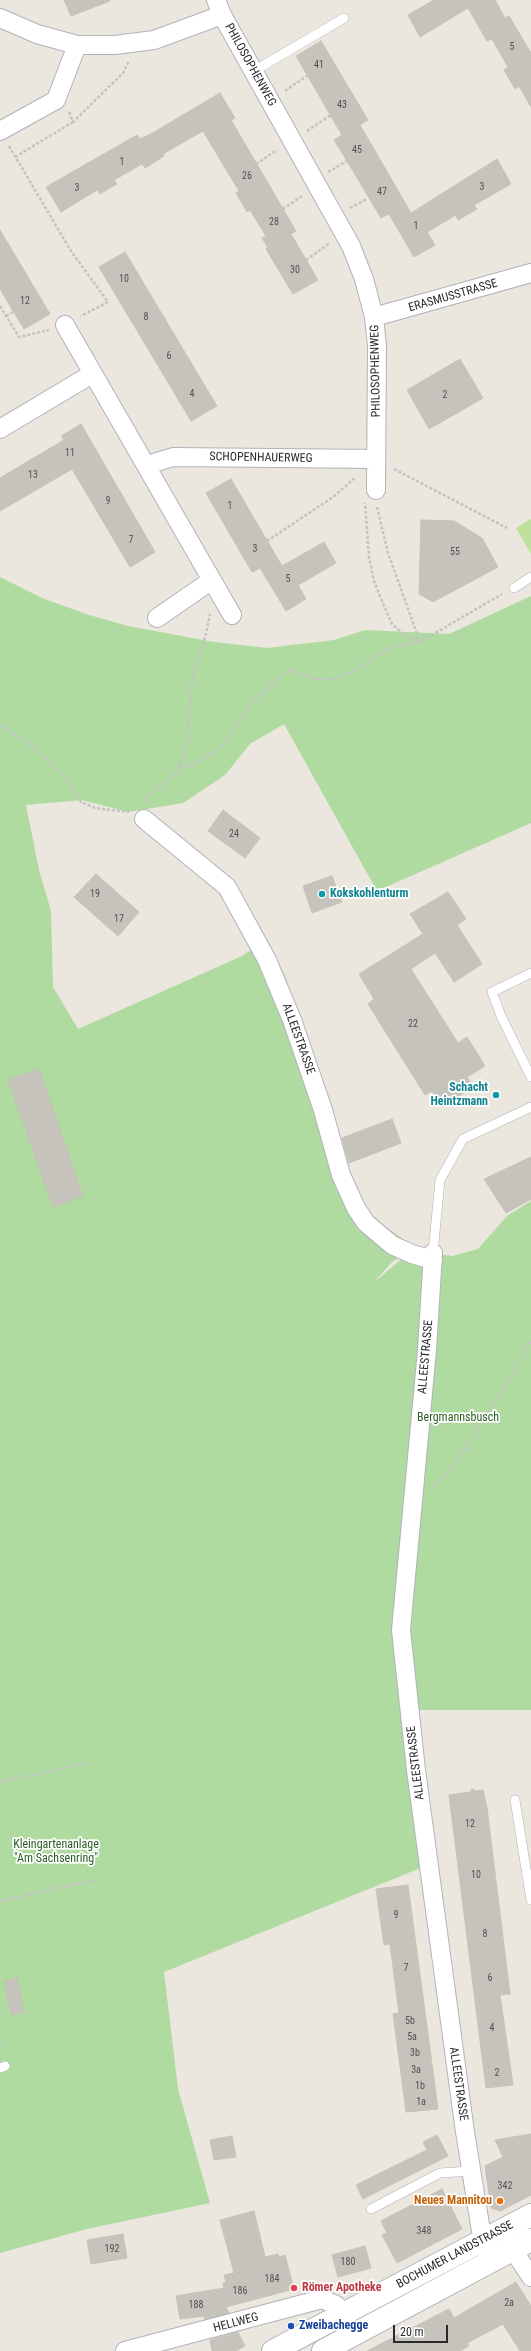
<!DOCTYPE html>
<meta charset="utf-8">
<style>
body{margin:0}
#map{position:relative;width:531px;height:2351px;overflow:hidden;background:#ebe6de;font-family:"Roboto Condensed",sans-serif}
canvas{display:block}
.scale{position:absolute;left:393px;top:2325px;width:55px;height:18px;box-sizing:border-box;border:2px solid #2a2a2a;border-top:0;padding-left:5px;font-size:12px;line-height:14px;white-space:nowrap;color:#2a2a2a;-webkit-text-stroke:3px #fff;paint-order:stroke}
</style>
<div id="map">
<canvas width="531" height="2351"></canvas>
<div class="scale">20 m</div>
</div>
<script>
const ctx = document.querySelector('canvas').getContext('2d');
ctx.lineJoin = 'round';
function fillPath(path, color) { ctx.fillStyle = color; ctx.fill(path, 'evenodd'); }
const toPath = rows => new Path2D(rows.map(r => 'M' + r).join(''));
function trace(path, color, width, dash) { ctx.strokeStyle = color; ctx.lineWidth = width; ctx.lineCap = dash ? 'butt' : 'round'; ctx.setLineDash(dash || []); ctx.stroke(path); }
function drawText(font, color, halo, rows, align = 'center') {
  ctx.font = font + ' "Roboto Condensed",sans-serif'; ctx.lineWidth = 3.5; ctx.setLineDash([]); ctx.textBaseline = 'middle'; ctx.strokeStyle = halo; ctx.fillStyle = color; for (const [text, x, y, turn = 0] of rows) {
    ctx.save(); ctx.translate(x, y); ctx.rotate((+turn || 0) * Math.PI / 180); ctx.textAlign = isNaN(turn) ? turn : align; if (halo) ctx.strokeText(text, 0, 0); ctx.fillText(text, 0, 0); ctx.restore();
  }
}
const green = toPath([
 [0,577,42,598,89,615,128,626,214,642,267,648,334,640,365,630,449,634,531,596,531,823,377,891,284,724,250,744,225,775,183,803,128,812,82,800,26,805,39,870,51,911,53,987,78,1029,242,956,267,939,285,976,330,1108,343,1163,362,1202,373,1219,415,1247,438,1254,452,1256,478,1249,507,1216,531,1201,531,1710,411,1710,423,1867,164,1972,178,2089,210,2203,87,2229,0,2253],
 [412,1250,377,1280,376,1280,392,1262]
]);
const pitch = toPath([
 [531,519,531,554,516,528]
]);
const building = toPath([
 [64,0,109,0,110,1,71,16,64,0],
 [434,0,495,0,505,18,509,16,531,53,531,107,519,86,515,89,504,70,508,67,492,39,487,41,468,8,420,37,408,15,434,0],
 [321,41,368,120,360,125,411,213,497,159,511,184,474,205,477,209,458,220,456,215,427,232,435,245,414,257,389,214,381,218,347,161,334,140,342,135,296,56,321,41],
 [220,93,235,118,231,120,296,231,291,234,318,280,293,294,266,249,268,248,262,238,266,236,250,210,247,212,236,193,239,191,203,131,163,154,164,156,145,168,142,164,114,180,117,184,108,189,100,194,97,190,61,212,46,187,137,135,140,139,151,134,220,93],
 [0,230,50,314,24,329,0,289,0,230],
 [125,252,217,406,191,421,99,267,125,252],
 [460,359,483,398,429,429,407,390,460,359],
 [81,424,155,552,130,567,72,469,0,511,0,478,64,440,61,436,81,424],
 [231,479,282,566,324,542,336,563,298,585,306,599,286,611,260,568,252,572,206,493,231,479],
 [421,520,454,521,482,538,498,567,433,602,419,594,421,520],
 [223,810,260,838,245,858,208,831,223,810],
 [96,874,139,912,118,936,74,897,96,874],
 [332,876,342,902,312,913,303,886,332,876],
 [448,892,466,919,457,925,482,964,454,982,435,953,411,969,458,1043,467,1037,485,1066,467,1077,473,1087,442,1107,432,1091,425,1095,368,1004,374,999,359,974,423,934,410,914,448,892],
 [39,1069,83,1196,53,1207,8,1080,39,1069],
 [392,1119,401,1143,349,1163,342,1138,392,1119],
 [531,1157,531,1199,506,1213,484,1179,531,1157],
 [472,1789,476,1791,483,1790,487,1808,510,1994,500,1995,513,2085,486,2088,449,1795,470,1792,472,1789],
 [408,1885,438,2109,406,2112,393,2014,399,2013,390,1944,384,1945,376,1889,408,1885],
 [17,1978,24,2012,11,2015,4,1981,17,1978],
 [531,2134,531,2195,500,2211,491,2208,485,2166,503,2157,495,2140,531,2134],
 [437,2135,448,2156,363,2199,356,2185,427,2150,423,2142,437,2135],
 [232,2136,236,2157,214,2160,210,2140,232,2136],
 [442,2189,462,2229,397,2263,382,2235,387,2233,381,2221,442,2189],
 [254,2211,265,2257,278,2254,279,2257,285,2255,294,2289,226,2307,229,2313,205,2319,204,2316,180,2319,176,2296,224,2288,223,2283,226,2282,224,2275,234,2273,220,2220,254,2211],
 [123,2234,127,2258,91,2264,87,2240,123,2234],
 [365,2246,371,2268,338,2277,332,2255,365,2246],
 [516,2282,531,2306,531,2351,520,2351,503,2324,467,2343,469,2346,460,2351,367,2351,449,2309,454,2318,516,2282],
 [238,2332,245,2346,236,2351,212,2351,210,2340,238,2332]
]);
const path = toPath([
 [285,91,308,75],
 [69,112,73,122,123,73,129,61],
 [307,131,331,115],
 [9,146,71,251,108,302,81,316],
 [15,157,73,122],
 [256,164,277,150],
 [328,172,347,161],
 [350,208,367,199],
 [283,209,302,196],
 [306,260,330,243],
 [0,306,19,337,49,330],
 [6,316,13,312],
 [394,469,507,528],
 [377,507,388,553,420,642,502,594],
 [267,541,333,497,356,477],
 [0,726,30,744,65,778,81,802,95,808,129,812],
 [180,767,194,765,226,743,254,701,288,670,312,678,333,679,350,673,393,646,420,642,404,635,392,624,382,601,374,581,369,557,365,503],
 [143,801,176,774,186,749,193,675,205,638,210,614],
 [433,1489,458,1460,478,1430,531,1342],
 [0,1789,1,1782,88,1763],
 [0,1901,99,1879],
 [0,2037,1,2047]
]);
const lane = toPath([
 [254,71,344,18],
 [514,588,531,577],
 [531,973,492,992,501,1016,531,1077],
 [433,1253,440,1180,463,1139,531,1107],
 [515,1800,531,1900],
 [0,2068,5,2066],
 [371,2209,440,2173,471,2171]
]);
const street = toPath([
 [216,0,222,15,351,246,364,279,374,317,377,346,376,490],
 [0,18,37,34,77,45,115,45,154,40,222,15],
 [0,131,56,100,77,45],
 [374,317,531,273],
 [65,325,232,615],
 [0,429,92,374],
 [147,465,173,457,376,459],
 [157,618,212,580],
 [144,819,227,887,267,960,292,1020,323,1110,341,1175,356,1208,366,1223,392,1245,412,1254,433,1260],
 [433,1253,427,1350,401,1630,416,1770,465,2132,481,2231,487,2253],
 [506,2239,531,2277],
 [125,2351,322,2299,336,2305,343,2313]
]);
const secondary = toPath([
 [273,2351,531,2215],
 [323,2351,531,2240]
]);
const markers = [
 [322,894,4,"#0f9aa8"],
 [496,1095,4,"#0f9aa8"],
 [500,2201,4,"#e8710a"],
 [294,2288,4,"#e0444e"],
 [291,2326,4,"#1a4fb4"]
];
const numberNames = [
 ["5",512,47],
 ["41",319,65],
 ["43",342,105],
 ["45",357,150],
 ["1",122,162],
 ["26",247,176],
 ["3",482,187],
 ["3",77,188],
 ["47",382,192],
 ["28",274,222],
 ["1",416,226],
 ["30",295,270],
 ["10",124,279],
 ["12",25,301],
 ["8",146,317],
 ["6",169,356],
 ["4",192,394],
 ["2",445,395],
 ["11",70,453],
 ["13",33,475],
 ["9",108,501],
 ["1",230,506],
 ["7",131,540],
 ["3",255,549],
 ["55",455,552],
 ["5",288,579],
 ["24",234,834],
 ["19",95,894],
 ["17",119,919],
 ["22",413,1024],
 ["12",470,1824],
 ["10",476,1875],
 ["9",396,1915],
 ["8",485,1934],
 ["7",406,1968],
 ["6",490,1978],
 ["5b",410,2021],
 ["4",492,2028],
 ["5a",412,2037],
 ["3b",415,2053],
 ["3a",416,2070],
 ["2",497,2073],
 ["1b",420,2086],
 ["1a",421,2102],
 ["342",505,2186],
 ["348",424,2231],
 ["192",112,2249],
 ["180",348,2262],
 ["184",272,2279],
 ["186",240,2291],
 ["2a",509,2303],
 ["188",196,2305]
];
const streetNames = [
 ["PHILOSOPHENWEG",250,65,61],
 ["ERASMUSSTRASSE",453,296,-16],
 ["PHILOSOPHENWEG",376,371,-91],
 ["SCHOPENHAUERWEG",261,458,1],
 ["ALLEESTRASSE",298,1039,70],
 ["ALLEESTRASSE",426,1357,-85],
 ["ALLEESTRASSE",416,1763,-97],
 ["ALLEESTRASSE",458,2084,82],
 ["BOCHUMER LANDSTRASSE",455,2255,-28],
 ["HELLWEG",236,2323,-15]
];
const cultureNames = [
 ["Kokskohlenturm",330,894],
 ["Schacht",488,1088,"right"],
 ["Heintzmann",488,1102,"right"]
];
const parkNames = [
 ["Bergmannsbusch",458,1418],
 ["Kleingartenanlage",56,1845],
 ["\"Am Sachsenring\"",56,1859]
];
const foodNames = [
 ["Neues Mannitou",492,2201]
];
const healthNames = [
 ["Römer Apotheke",302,2288]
];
const transitNames = [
 ["Zweibachegge",299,2326]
];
fillPath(green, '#afdba0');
fillPath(pitch, '#bee19d');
fillPath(building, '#c6c3bd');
trace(building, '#c6c2b7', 1);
trace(lane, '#b1b2bc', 10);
trace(street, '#b1b2bc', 20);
trace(secondary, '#b1b2bc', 24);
trace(path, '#c3c3c3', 2.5, [3, 2]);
trace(lane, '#fff', 9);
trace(street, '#fff', 18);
trace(secondary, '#fff', 22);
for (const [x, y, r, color] of markers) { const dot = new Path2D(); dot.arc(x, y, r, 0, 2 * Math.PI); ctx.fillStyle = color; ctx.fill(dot); trace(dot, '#fff', 1.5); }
drawText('10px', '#51504f', null, numberNames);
drawText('12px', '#2a2a2a', '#fff', streetNames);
drawText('bold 12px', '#0d838f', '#fff', cultureNames, 'left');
drawText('12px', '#295f22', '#fff', parkNames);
drawText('bold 12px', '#c56008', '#fff', foodNames, 'right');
drawText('bold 12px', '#be3a42', '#fff', healthNames, 'left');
drawText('bold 12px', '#164399', '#fff', transitNames, 'left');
</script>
